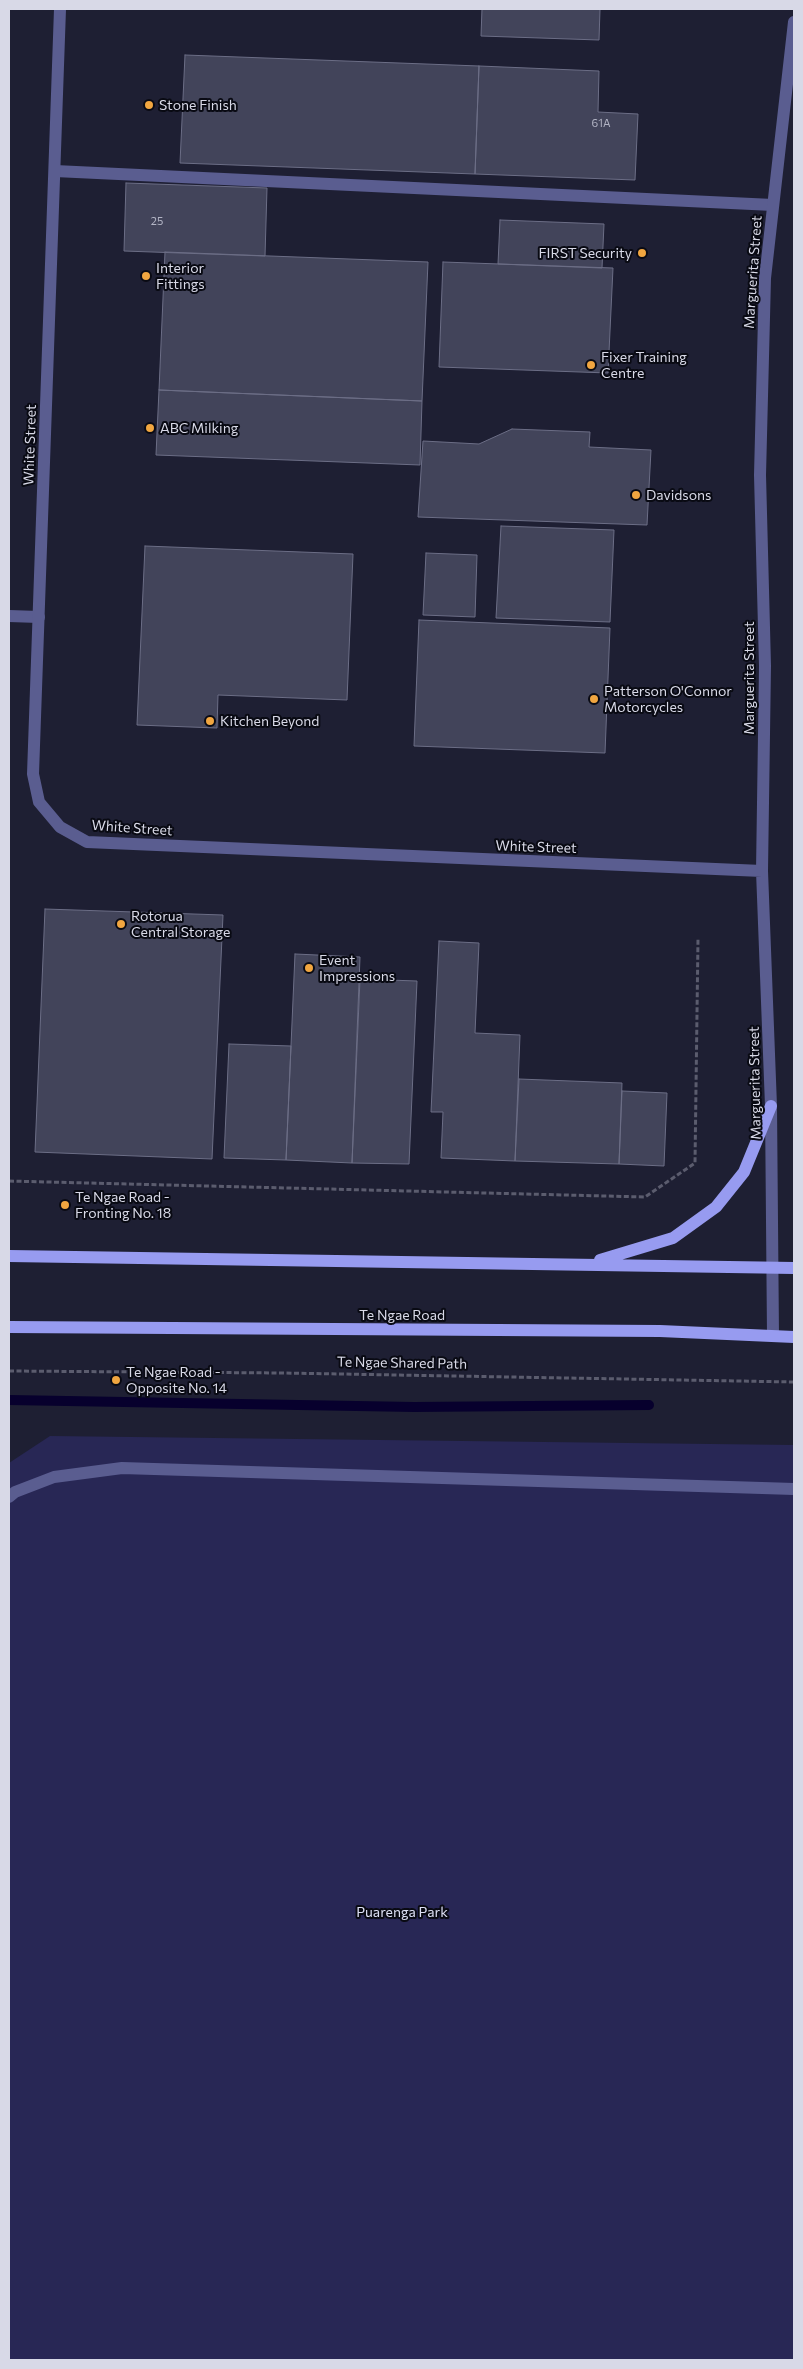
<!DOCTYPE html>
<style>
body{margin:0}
#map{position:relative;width:803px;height:2369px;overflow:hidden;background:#1e1f33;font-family:Commissioner,sans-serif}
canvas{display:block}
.frame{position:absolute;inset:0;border:10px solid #d8d9e7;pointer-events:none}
</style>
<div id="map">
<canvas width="803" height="2369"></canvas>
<div class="frame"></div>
</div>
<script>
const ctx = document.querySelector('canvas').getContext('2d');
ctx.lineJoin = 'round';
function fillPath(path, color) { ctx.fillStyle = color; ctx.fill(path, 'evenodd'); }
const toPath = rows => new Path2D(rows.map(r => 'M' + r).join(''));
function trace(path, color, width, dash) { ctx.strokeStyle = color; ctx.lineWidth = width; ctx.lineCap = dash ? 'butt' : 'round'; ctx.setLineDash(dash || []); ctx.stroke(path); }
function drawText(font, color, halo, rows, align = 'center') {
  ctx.font = font + ' Commissioner,sans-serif'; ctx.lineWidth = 4; ctx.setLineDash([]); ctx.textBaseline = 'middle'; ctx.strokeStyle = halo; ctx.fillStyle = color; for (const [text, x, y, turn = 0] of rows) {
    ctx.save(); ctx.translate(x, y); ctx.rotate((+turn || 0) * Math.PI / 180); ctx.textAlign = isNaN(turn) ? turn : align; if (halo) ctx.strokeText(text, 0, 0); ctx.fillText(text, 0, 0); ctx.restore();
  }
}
const green = toPath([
 [50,1436,794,1445,794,2360,9,2360,9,1463]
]);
const stream = toPath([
 [9,1400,414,1407,649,1405]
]);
const building = toPath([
 [482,9,600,9,599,40,481,36,482,9],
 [185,55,479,66,475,174,180,163,185,55],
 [479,66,599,71,598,112,638,114,635,180,475,174,479,66],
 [126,183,267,188,265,256,124,251,126,183],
 [500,220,604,224,602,268,498,264,500,220],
 [165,252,428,262,422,401,159,390,165,252],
 [443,262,613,268,608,373,439,367,443,262],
 [159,390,422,401,420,465,156,455,159,390],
 [512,429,590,432,589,447,651,450,647,525,418,517,423,441,479,444,512,429],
 [501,526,614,530,610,622,496,618,501,526],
 [145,546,353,554,347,700,218,695,217,728,137,725,145,546],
 [426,553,477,555,475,617,423,615,426,553],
 [419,620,610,628,605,753,414,746,419,620],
 [45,909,223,915,212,1159,35,1152,45,909],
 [439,941,479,943,475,1033,520,1035,515,1161,441,1158,443,1112,431,1112,439,941],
 [295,954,360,957,352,1163,286,1160,295,954],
 [360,979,417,981,409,1164,352,1163,360,979],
 [229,1044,291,1046,286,1160,224,1158,229,1044],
 [519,1079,622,1083,619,1164,515,1161,519,1079],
 [622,1091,667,1093,664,1166,619,1164,622,1091]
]);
const path = toPath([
 [9,1181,645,1197,695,1163,698,939],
 [9,1371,283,1373,794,1382]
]);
const lane = toPath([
 [55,171,773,205],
 [9,616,39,617],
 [9,1497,15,1492,54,1477,122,1468,794,1489]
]);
const street = toPath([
 [60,9,33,774,39,802,60,827,87,842,762,871],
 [773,1336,771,1106,762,871,765,666,760,475,765,278,794,22]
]);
const primary = toPath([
 [9,1256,794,1268],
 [600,1260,673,1238,716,1207,744,1172,771,1106],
 [9,1327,660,1331,794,1337]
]);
const markers = [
 [149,105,5,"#f1a640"],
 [642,253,5,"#f1a640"],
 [146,276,5,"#f1a640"],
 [591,365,5,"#f1a640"],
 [150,428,5,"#f1a640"],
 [636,495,5,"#f1a640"],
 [594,699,5,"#f1a640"],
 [210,721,5,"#f1a640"],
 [121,924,5,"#f1a640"],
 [309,968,5,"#f1a640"],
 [65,1205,5,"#f1a640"],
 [116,1380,5,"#f1a640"]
];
const numberNames = [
 ["61A",601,123],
 ["25",157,221]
];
const poiNames = [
 ["Stone Finish",159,105],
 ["FIRST Security",632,253,"right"],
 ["Interior",156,268],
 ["Fittings",156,284],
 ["Fixer Training",601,357],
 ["Centre",601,373],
 ["ABC Milking",160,428],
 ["Davidsons",646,495],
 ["Patterson O'Connor",604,691],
 ["Motorcycles",604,707],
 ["Kitchen Beyond",220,721],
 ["Rotorua",131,916],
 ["Central Storage",131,932],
 ["Event",319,960],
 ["Impressions",319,976],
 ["Te Ngae Road -",75,1197],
 ["Fronting No. 18",75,1213],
 ["Te Ngae Road -",126,1372],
 ["Opposite No. 14",126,1388]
];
const streetNames = [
 ["Marguerita Street",753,272,-86],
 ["White Street",30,445,-88],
 ["Marguerita Street",749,678,-90],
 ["White Street",132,828,4],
 ["White Street",536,847,2],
 ["Marguerita Street",755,1083,-91],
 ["Te Ngae Road",402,1315],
 ["Te Ngae Shared Path",402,1363,1]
];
const parkNames = [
 ["Puarenga Park",402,1912]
];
fillPath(green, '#282755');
trace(stream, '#07002d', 10);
fillPath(building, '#42445a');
trace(building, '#6c6e86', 1);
trace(path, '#5b5c6e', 3, [5, 2.5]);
trace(lane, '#5a5d90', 12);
trace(street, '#5a5d90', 12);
trace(primary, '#979bf0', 12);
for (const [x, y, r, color] of markers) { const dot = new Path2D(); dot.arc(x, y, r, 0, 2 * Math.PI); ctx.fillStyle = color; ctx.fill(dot); trace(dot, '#090a13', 2); }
drawText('11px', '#b2b4c4', null, numberNames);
drawText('14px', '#d8d9e7', '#090a13', poiNames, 'left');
drawText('14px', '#d8d9e7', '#090a13', streetNames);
drawText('14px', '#dde0f5', '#090a13', parkNames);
</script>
